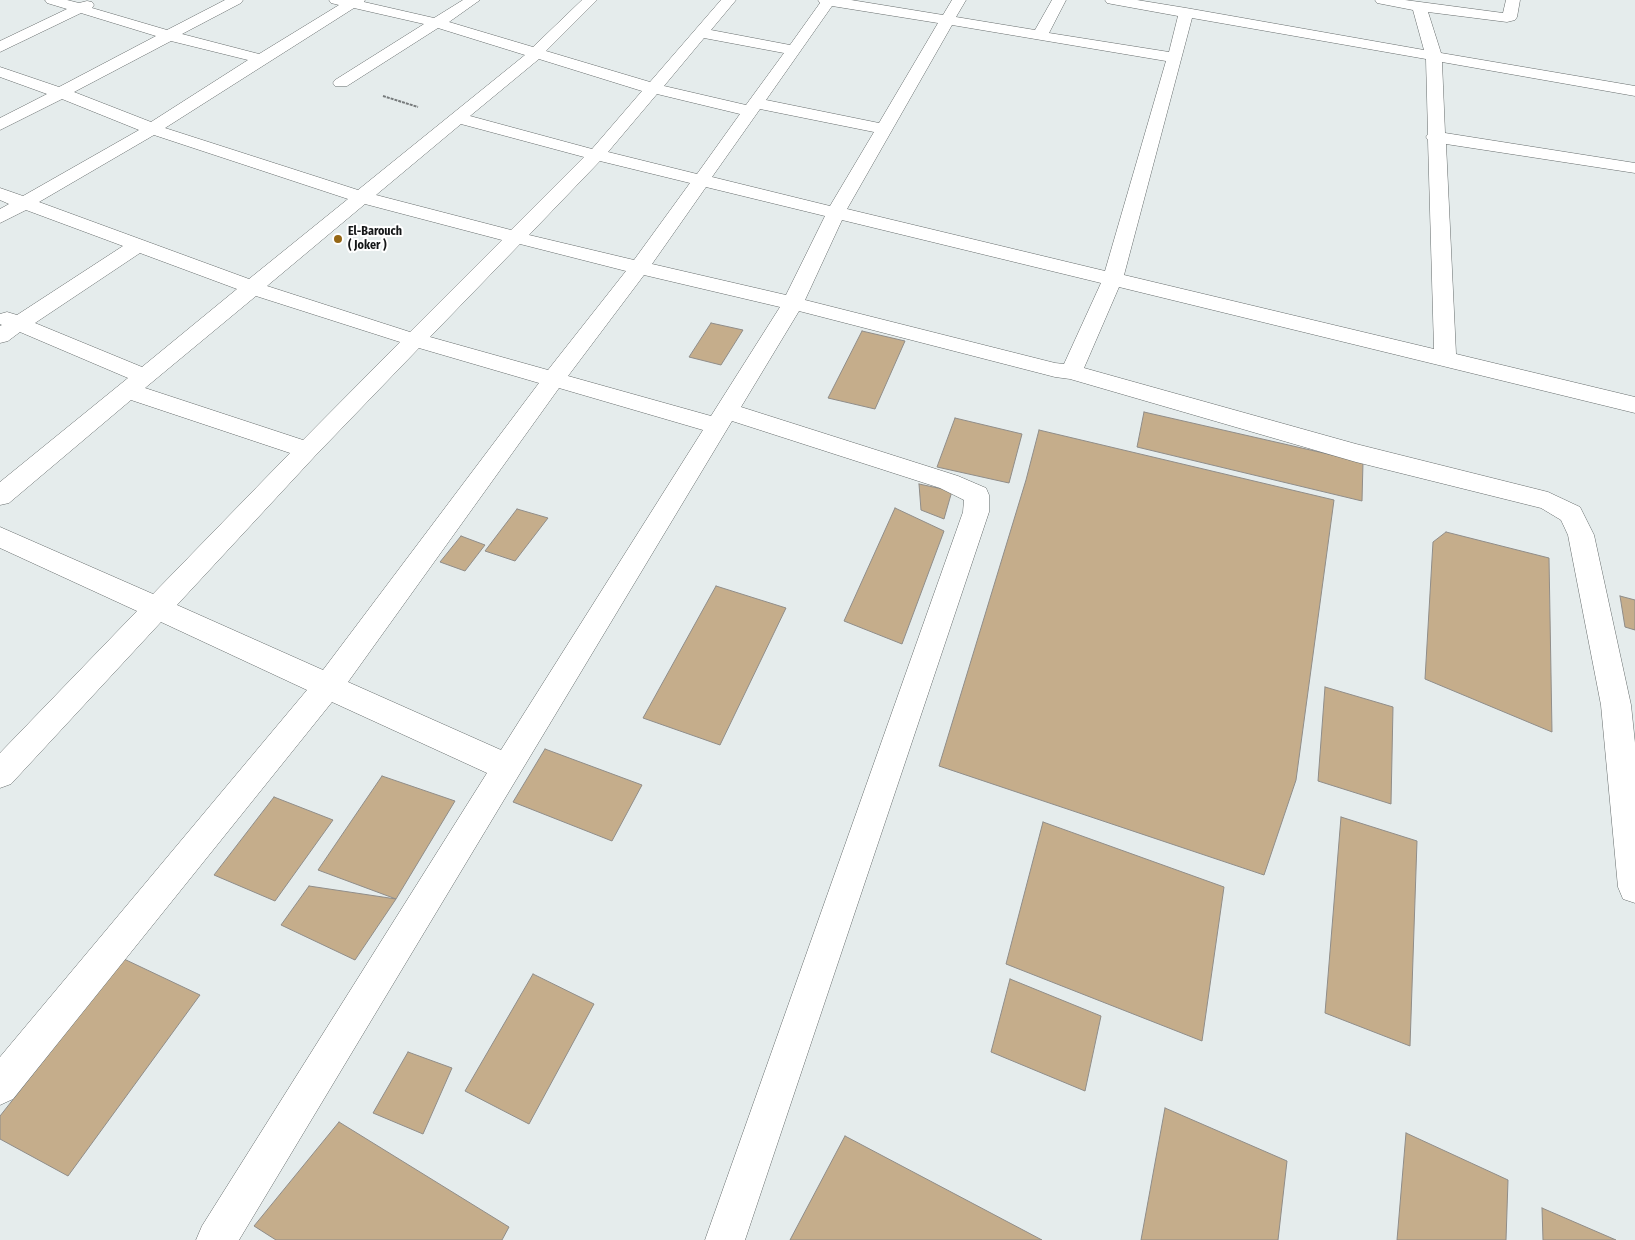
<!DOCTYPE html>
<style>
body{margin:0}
canvas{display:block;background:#e5ecec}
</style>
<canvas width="1635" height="1240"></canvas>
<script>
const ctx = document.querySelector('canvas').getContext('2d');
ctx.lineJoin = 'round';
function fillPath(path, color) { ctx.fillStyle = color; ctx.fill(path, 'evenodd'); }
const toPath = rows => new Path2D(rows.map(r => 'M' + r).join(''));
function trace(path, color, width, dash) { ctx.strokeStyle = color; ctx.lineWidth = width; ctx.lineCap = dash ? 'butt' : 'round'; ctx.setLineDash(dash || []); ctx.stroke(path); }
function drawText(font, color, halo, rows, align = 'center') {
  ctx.font = font + ' "Fira Sans Condensed",sans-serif'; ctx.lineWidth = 4; ctx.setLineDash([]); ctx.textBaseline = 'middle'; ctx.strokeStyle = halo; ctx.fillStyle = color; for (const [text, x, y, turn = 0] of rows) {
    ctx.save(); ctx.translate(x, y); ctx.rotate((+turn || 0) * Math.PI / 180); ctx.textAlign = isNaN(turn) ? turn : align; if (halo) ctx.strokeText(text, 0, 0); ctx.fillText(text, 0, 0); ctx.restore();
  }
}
const building = toPath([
 [711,323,743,330,721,365,689,357,711,323],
 [862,331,905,341,875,409,828,398,862,331],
 [1144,412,1363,462,1362,501,1137,447,1144,412],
 [955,418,1022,434,1009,483,937,467,955,418],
 [1039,430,1334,500,1296,780,1264,875,939,766,1026,480,1039,430],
 [919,484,952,491,944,519,921,510,919,484],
 [895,508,944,531,902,644,844,621,895,508],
 [517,509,548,518,515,561,485,551,517,509],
 [1446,532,1549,558,1552,732,1425,679,1433,542,1446,532],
 [461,536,485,545,465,571,440,562,461,536],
 [716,586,786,608,720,745,643,718,716,586],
 [1620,596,1635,600,1635,630,1625,627,1620,596],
 [1325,687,1393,707,1391,804,1318,781,1325,687],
 [545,749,642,785,612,841,513,802,545,749],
 [382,776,455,801,396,899,318,870,382,776],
 [274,797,333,820,275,901,214,875,274,797],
 [1341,817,1417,841,1410,1046,1325,1013,1341,817],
 [1043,822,1224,887,1202,1041,1006,964,1043,822],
 [309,886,396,899,355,960,281,925,309,886],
 [124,959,200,995,68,1176,0,1139,0,1116,124,959],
 [533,974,594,1004,529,1124,465,1091,533,974],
 [1010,979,1101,1016,1085,1091,991,1052,1010,979],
 [408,1052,452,1068,423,1134,373,1113,408,1052],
 [1165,1108,1287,1161,1278,1240,1141,1240,1165,1108],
 [339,1122,509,1227,502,1240,276,1240,254,1226,339,1122],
 [1406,1133,1508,1180,1506,1240,1397,1240,1406,1133],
 [845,1136,1042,1240,790,1240,845,1136],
 [1542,1208,1616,1240,1543,1240,1542,1208]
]);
const path = toPath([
 [383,96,418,107]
]);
const street = toPath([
 [45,0,67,0,79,3,87,1,92,2,94,5,92,8,167,30,225,0,243,0,241,3,182,34,259,54,339,5,331,3,329,0,365,0,364,2,434,18,463,0,480,0,449,22,533,47,582,0,597,0,546,51,650,82,721,0,736,0,711,30,790,45,820,3,818,0,851,0,943,15,952,0,966,0,956,17,1035,30,1052,0,1066,0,1049,33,1169,52,1178,16,1112,4,1107,3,1105,0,1137,0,1186,8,1424,50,1413,10,1377,3,1375,0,1405,0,1503,13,1506,0,1520,0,1517,17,1515,20,1507,22,1428,12,1441,53,1635,86,1635,96,1442,62,1445,133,1635,163,1635,173,1446,144,1456,354,1635,397,1635,413,1119,287,1084,368,1356,444,1548,492,1580,507,1594,535,1631,705,1635,743,1635,903,1623,899,1618,887,1601,705,1568,535,1561,520,1541,508,1356,462,1070,379,1055,377,799,311,741,407,958,476,986,488,989,495,989,512,745,1240,705,1240,963,512,964,500,940,488,732,421,239,1240,196,1240,202,1226,487,773,332,702,13,1099,0,1105,0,1057,307,690,161,622,11,784,0,788,0,753,137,611,0,548,0,527,153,594,290,453,131,400,9,503,0,505,0,482,128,378,20,332,8,341,0,343,0,326,2,325,0,324,0,314,7,312,17,315,123,246,26,210,0,223,0,209,9,204,0,200,0,188,23,196,139,130,62,99,0,130,0,118,47,94,0,77,0,67,59,87,156,36,81,13,0,52,0,41,67,9,47,3,45,0],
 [832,6,938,23,879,123,766,100,832,6],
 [354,8,424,24,335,80,333,83,335,86,347,86,438,28,525,55,358,190,165,128,354,8],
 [1192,18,1426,59,1428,134,1426,137,1428,140,1434,349,1124,275,1192,18],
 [952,25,1166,61,1105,271,847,209,952,25],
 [704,38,784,53,746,105,664,86,704,38],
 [171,41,248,60,151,122,74,92,171,41],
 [539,59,642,91,592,149,470,116,539,59],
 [657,94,740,114,697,174,608,152,657,94],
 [760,109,874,132,830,206,712,177,760,109],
 [461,124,584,157,511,230,376,195,461,124],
 [154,135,348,199,249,279,39,202,154,135],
 [600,161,690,183,634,260,529,235,600,161],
 [706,187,825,216,786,295,652,264,706,187],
 [365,204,502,240,410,332,267,286,365,204],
 [842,220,1101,283,1064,364,1055,363,805,300,842,220],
 [520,244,626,271,548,370,430,337,520,244],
 [140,253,237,289,142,367,35,323,140,253],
 [644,275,780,307,711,416,568,376,644,275],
 [256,296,400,342,303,440,145,388,256,296],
 [419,348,539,383,323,670,177,605,315,456,419,348],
 [559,388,703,430,501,750,348,682,559,388]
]);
const markers = [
 [338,239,5,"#956715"]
];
const farPoinames = [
 ["El-Barouch",348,232],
 ["( Joker )",348,246]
];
fillPath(building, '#c5ad8b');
trace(building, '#908d89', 1);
trace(street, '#676d6d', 1);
trace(path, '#767a7b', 2, [3, 1]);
fillPath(street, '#fff');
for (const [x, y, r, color] of markers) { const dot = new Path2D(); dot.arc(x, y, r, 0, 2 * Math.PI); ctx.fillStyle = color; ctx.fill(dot); trace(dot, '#fff', 2); }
drawText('bold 12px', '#151718', '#fff', farPoinames, 'left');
</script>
